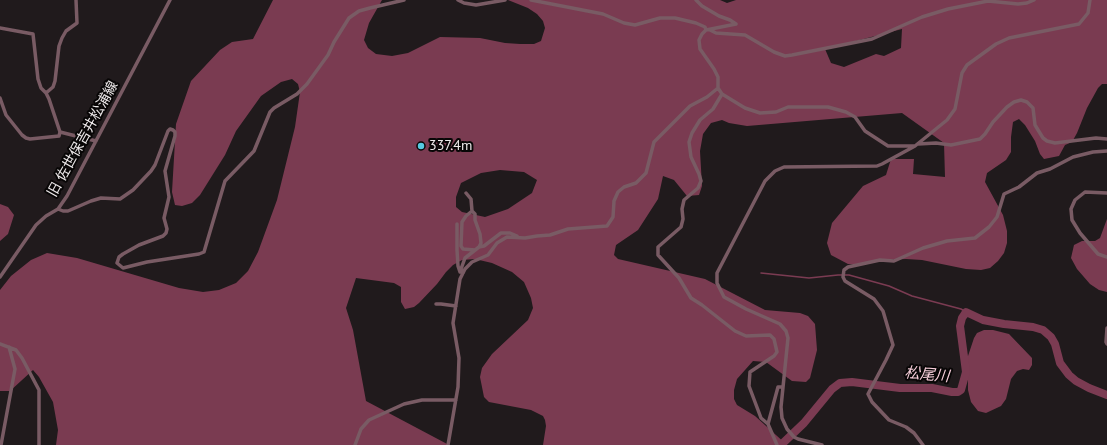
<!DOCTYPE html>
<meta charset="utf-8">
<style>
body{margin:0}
canvas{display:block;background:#201a1c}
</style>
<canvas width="1107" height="445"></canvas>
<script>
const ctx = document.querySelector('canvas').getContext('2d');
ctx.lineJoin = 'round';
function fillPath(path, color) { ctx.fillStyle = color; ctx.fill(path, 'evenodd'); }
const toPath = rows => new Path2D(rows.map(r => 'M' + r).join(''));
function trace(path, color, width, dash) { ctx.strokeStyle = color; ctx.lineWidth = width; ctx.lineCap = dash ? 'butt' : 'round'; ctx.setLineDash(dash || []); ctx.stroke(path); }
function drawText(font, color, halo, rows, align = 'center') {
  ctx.font = font + ' "PT Sans","Noto Sans JP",sans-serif'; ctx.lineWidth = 4; ctx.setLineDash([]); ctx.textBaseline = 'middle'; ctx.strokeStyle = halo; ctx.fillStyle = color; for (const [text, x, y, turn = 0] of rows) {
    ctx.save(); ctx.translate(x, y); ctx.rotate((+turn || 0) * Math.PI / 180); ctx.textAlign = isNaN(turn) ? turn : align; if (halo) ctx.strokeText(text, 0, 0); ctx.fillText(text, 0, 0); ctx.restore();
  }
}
const forest = toPath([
 [273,0,382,0,369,23,364,40,368,48,376,54,392,56,408,53,440,37,480,38,505,43,520,44,534,44,541,41,545,28,543,21,537,14,528,8,508,0,720,0,727,3,736,0,1107,0,1107,84,1102,84,1098,88,1087,108,1077,133,1072,142,1065,145,1059,156,1044,159,1040,154,1035,141,1025,125,1019,119,1013,122,1011,137,1011,152,1006,160,987,173,985,182,1003,215,1007,231,1007,243,1004,253,998,261,990,268,981,270,966,269,922,260,906,259,880,260,858,265,848,264,831,255,827,243,832,223,863,186,886,175,891,159,914,159,913,174,945,177,944,143,902,113,747,126,729,123,722,120,711,123,703,134,700,151,702,186,699,195,687,196,674,180,663,176,658,199,638,230,616,245,614,255,618,259,705,279,765,310,800,313,808,316,815,324,817,350,810,378,806,382,792,381,766,362,753,361,737,379,734,390,734,399,737,405,755,416,787,445,543,445,546,426,545,420,543,416,531,410,489,402,484,397,480,377,482,368,492,354,528,320,533,308,531,298,524,282,512,272,492,263,475,259,462,260,453,265,446,272,437,284,419,303,414,307,405,309,401,302,401,287,394,283,356,278,346,308,353,330,366,401,449,445,56,445,58,430,53,402,39,377,33,370,10,391,0,391,0,290,11,276,31,260,47,253,77,258,179,288,203,292,219,290,236,283,248,271,258,252,277,200,295,127,300,92,298,84,292,79,281,82,261,96,236,131,225,155,200,195,192,203,182,206,175,205,172,192,176,124,191,81,220,50,232,42,253,39],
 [902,29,901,48,884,56,876,54,844,67,831,63,825,49],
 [500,170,524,172,537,180,532,193,508,209,485,217,462,212,456,207,456,197,461,183,481,173],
 [0,204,8,207,14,215,8,234,0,241],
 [1107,219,1107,292,1099,290,1090,284,1077,269,1071,258,1074,245,1082,241,1095,241,1100,238],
 [984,330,993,330,1009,334,1032,358,1032,365,1029,370,1023,369,1017,371,1011,379,1006,399,1001,406,986,413,978,411,971,402,968,390,968,356,974,338,977,333]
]);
const stream = toPath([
 [761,273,809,278,838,275,849,275,889,286,912,296,961,309,966,312]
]);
const river = toPath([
 [781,445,804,423,832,389,840,383,852,382,900,388,932,388,952,392,958,392,961,390,966,372,960,326,962,318,966,312,983,320,1004,324,1033,327,1043,330,1051,337,1055,344,1060,363,1069,375,1076,381,1089,388,1107,395]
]);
const minor = toPath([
 [458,0,464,3,476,5,505,0],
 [531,0,603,14,624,23,635,25,660,18,675,18,696,23,705,27,706,30],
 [696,0,702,6,719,16,730,20,736,24],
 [736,24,706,30,702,34,699,40,700,49,714,69,718,77,718,88,722,94,745,108,760,113,776,112,788,107,828,107,846,112,855,117,865,131,888,146,914,146],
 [0,28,33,34,38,79,41,88,46,93,49,99,60,132],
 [710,30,716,33,745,35,774,52,785,56,792,55,872,39,922,17,948,9,988,1,1018,4,1027,3,1034,0],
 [46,93,53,87,55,81,59,46,62,38,66,31,77,23,76,0],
 [722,94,713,109,700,120,692,133,689,142,691,157,699,174,701,181,698,188,684,200,682,209,683,219,681,227,658,247,658,255,679,278,691,298,702,305,735,331,746,336,770,335,774,339,777,352,774,356,750,372,749,386,761,418,768,424,777,445],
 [0,98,6,115,22,135,26,138,30,139,59,136,60,132],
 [60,132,96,141],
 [918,144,936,143,951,145,980,139,985,134,993,122,1007,107,1014,102,1021,100,1027,102,1033,108,1035,125,1043,138,1047,141,1055,143,1096,138,1107,139],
 [1107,193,1085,192,1075,200,1071,209,1072,220,1080,233,1098,254,1107,257],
 [58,209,63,211,68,211,91,201,101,198,120,199,133,190,151,171,155,165,168,131,170,129,173,130,175,132,175,136,165,171,169,197,164,218,167,229,166,233,163,236,139,245,123,254,119,257,117,263,123,268,147,262,199,254,204,252,225,181,254,151,270,112,274,108,297,94,307,84,328,55,334,42,349,18,359,11,370,8,404,0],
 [472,211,466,216,462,222,461,246,463,249,475,250],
 [457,224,457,250,458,266,460,272],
 [479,247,484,246,501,233,510,233,517,236],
 [463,273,461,269,465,258,479,247,481,243,480,234,475,220,475,214,472,211,471,199,466,193],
 [0,277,36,225,46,216,58,209,67,196,170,0],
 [436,304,441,304,456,306],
 [1107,328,1106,342,1107,344],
 [0,344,16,350,22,358,39,390,39,445],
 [768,424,778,387,783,387],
 [1,445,15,369,9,347],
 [355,445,361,429,369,420,404,404,422,400,456,400],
 [448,445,458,387,459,358,453,323,460,279,465,269,472,262,488,255,497,243,507,237,525,238,537,236,550,235,568,229,607,226,613,217,614,201,618,192,624,187,636,183,646,173,654,142,690,106,707,97,718,88],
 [822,445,798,439,794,437,787,429,782,418,781,407,788,338,786,331,780,324,746,309,724,297,717,283,717,273,765,181,775,171,784,167,877,166,882,164,915,146,947,120,955,109,962,73,967,65,996,44,1009,38,1079,24,1088,13,1090,0],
 [923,445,914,433,906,427,889,420,872,402,868,394,886,360,893,345,883,311,874,299,845,281,843,277,844,270,848,267,880,260,894,261,923,248,947,241,975,238,989,227,997,217,1004,194,1019,187,1037,173,1050,169,1073,157,1093,152,1107,151]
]);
const markers = [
 [421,146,4,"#56c9e1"]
];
const streetNames = [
 ["旧 佐世保吉井松浦線",83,139,-61]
];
const poiNames = [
 ["337.4m",429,146]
];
const waterNames = [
 ["松尾川",927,375,5]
];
fillPath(forest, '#7a3b51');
trace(stream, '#7b3b52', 1.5);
trace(river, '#7b3b52', 8);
trace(minor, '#795b64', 3.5);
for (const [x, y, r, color] of markers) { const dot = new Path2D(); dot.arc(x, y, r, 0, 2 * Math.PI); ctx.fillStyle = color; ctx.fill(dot); trace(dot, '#080606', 1.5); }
drawText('14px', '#eeeaeb', '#080606', streetNames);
drawText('14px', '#eeeaeb', '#080606', poiNames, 'left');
drawText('italic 15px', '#f9d0dc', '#080606', waterNames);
</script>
